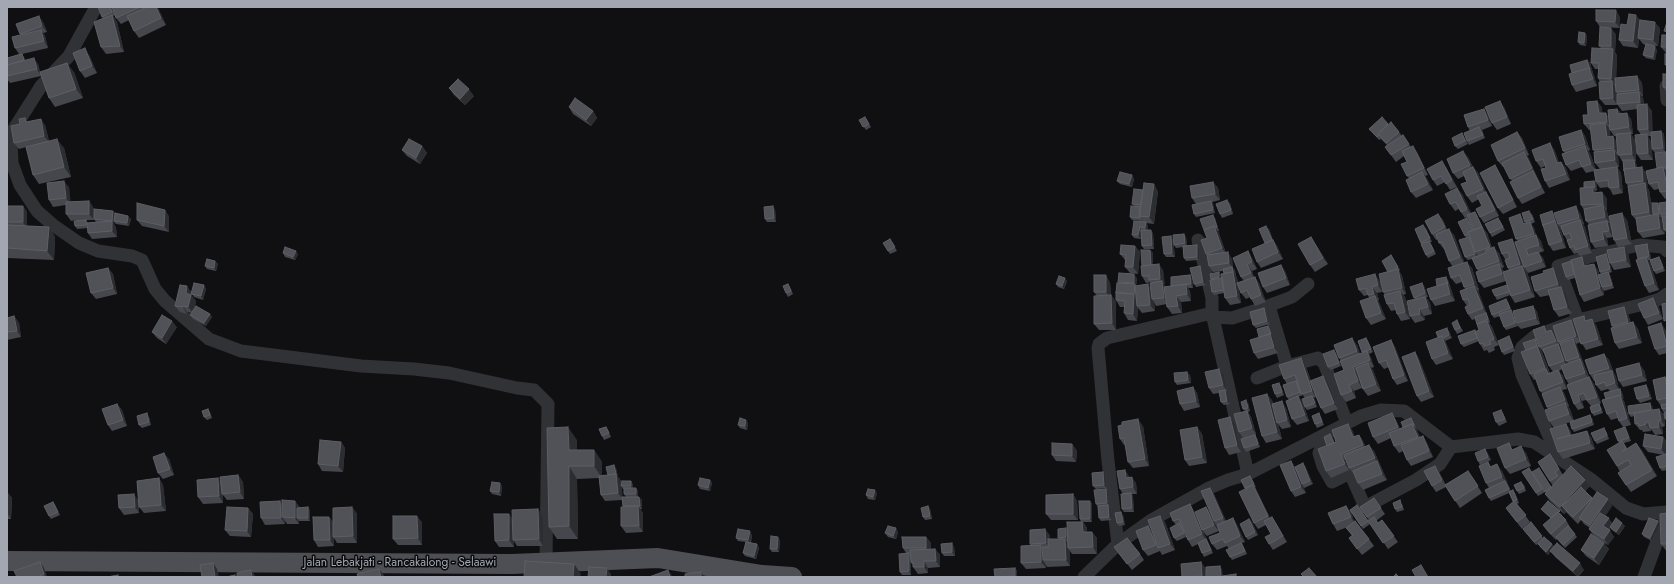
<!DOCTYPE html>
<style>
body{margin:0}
#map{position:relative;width:1674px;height:584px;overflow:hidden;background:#101012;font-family:Jost,sans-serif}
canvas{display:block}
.frame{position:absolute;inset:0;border:8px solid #a2a7b2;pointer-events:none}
</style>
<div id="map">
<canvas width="1674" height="584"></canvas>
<div class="frame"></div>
</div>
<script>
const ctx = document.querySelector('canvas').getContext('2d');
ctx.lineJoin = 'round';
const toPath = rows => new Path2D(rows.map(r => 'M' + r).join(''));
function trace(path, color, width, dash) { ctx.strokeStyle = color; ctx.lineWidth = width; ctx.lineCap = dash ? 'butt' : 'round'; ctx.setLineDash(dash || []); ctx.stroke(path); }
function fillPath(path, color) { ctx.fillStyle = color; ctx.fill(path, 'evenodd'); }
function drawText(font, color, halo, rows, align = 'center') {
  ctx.font = font + ' Jost,sans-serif'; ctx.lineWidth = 3; ctx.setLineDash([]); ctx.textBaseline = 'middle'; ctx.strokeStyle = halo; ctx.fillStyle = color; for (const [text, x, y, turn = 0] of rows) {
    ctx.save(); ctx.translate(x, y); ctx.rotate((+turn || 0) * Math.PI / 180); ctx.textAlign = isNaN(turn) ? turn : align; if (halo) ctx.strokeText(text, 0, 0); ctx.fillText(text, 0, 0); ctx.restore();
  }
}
const minor = toPath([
 [96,7,69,56,41,86,12,132,11,140,12,163,20,185,37,211,53,225,79,243,98,251,132,256,142,260,155,289,165,301,209,339,241,351,361,366,414,369,449,373,517,388,534,390,548,404,546,561],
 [1666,86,1667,100],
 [1198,240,1212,298,1212,313,1248,474],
 [1269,306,1287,366],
 [1213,317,1232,318,1254,311,1292,297,1308,284],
 [1578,320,1558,266,1596,255,1639,245,1663,247,1667,251],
 [1257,378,1287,366,1318,358,1324,363,1347,423],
 [1320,438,1322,446,1319,453,1323,466,1332,482,1350,473,1365,507,1416,480,1440,464,1451,447],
 [1559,459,1522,375,1518,358,1522,347,1535,336,1578,320,1644,304,1660,299,1667,294],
 [1118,544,1108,461,1098,348,1099,344,1107,338,1212,313],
 [1084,577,1118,544,1150,521,1209,488,1228,480,1248,474,1361,416,1381,410,1404,411,1451,447,1518,439,1534,442,1592,480,1626,508,1643,514,1667,512],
 [1644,577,1666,517]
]);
const primary = toPath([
 [7,561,512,564,658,558,762,575,792,577]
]);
const wall = toPath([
 [98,7,111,7,115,15,113,16,117,22,124,52,106,54,101,47,103,19],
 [111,7,157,7,159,10,166,25,139,38,134,31,129,20,121,24,116,18,113,9],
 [1620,17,1620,28,1600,27,1596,21],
 [1640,20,1660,28,1658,46,1649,45,1657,50,1655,60,1646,58,1643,55,1646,45,1643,44,1639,39,1638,48,1623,46,1619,40,1627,25],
 [43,22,47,32,43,33,45,36,48,48,22,54,24,57,25,60,38,64,40,72,74,72,83,98,55,107,49,98,41,76,10,83,7,79,7,58,19,54,15,48,21,35,20,34],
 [1585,33,1587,36,1586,46,1580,45,1578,42],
 [1616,34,1615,52,1617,55,1616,78,1637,76,1642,83,1643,96,1642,96,1643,98,1644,104,1652,111,1652,132,1661,131,1664,134,1665,152,1655,153,1652,149,1651,136,1648,136,1653,160,1641,160,1637,154,1641,135,1638,130,1637,109,1622,111,1617,104,1617,93,1617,105,1605,105,1600,99,1600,82,1598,78,1599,69,1595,69,1591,63,1601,48,1599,46],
 [1667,35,1667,53,1666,53,1661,47],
 [89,55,97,73,85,78,80,71],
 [1587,60,1590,63,1597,86,1576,92,1572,85,1572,73],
 [1667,74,1667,93,1663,87],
 [449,88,474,96,465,105,454,95],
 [1597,101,1602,108,1602,113,1608,116,1617,109,1621,113,1631,119,1633,134,1631,134,1635,140,1636,161,1635,161,1636,163,1637,168,1646,173,1647,187,1649,190,1652,210,1660,205,1667,202,1667,233,1664,230,1661,216,1662,217,1660,217,1665,234,1643,238,1638,232,1637,221,1632,215,1628,186,1626,183,1623,161,1622,161,1618,154,1617,154,1618,156,1619,167,1617,167,1621,173,1623,193,1613,195,1609,187,1600,188,1596,182,1594,171,1586,173,1582,167,1571,171,1566,165,1565,153,1563,151,1581,130,1585,136,1590,150,1588,151,1590,153,1596,170,1600,169,1595,163,1595,152,1593,150,1591,130,1589,130,1584,124,1588,115],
 [1609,128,1610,128,1610,130,1614,136,1617,136,1617,143,1613,136,1610,137,1610,129],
 [569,107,593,111,597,118,591,126,573,114],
 [1504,107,1511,124,1497,130,1492,123],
 [1488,115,1492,126,1482,130,1485,138,1469,145,1467,141,1470,131,1468,127],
 [865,117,871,127,866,130,859,120],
 [28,122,45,125,49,141,64,148,71,177,39,184,33,175,26,147,19,149,14,143],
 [1388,124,1399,132,1402,136,1403,135,1411,147,1417,152,1428,175,1425,176,1433,190,1416,198,1411,192,1409,178,1407,176,1407,162,1404,156,1396,162,1385,147,1387,145,1381,139,1379,140,1369,129],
 [1517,132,1522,138,1529,155,1527,156,1545,193,1522,204,1518,198,1512,181,1504,167,1503,167,1498,161],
 [1462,133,1468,144,1458,149,1455,146],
 [422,146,427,153,420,164,407,156,402,150],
 [1554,149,1559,163,1561,162,1566,168,1570,180,1549,188,1545,181,1546,168,1545,166,1541,168,1536,161],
 [1666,152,1667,153,1667,171,1666,171,1667,173,1667,198,1665,199,1660,192,1659,189,1654,190,1649,184],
 [1468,157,1473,167,1478,173,1487,194,1490,198,1499,216,1484,223,1480,217,1482,206,1479,199,1472,203,1467,196,1467,182,1464,176,1458,179,1453,173],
 [1495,165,1499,172,1517,207,1503,214,1498,208],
 [1446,167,1457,187,1450,190,1445,182,1437,186,1433,180],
 [1132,175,1134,179,1132,187,1120,184,1117,181],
 [1594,181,1597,184,1597,190,1595,191,1597,193,1602,192,1607,199,1607,210,1606,210,1607,212,1610,223,1609,223,1612,227,1627,220,1632,244,1618,247,1614,240,1613,237,1607,238,1608,246,1595,248,1591,242,1589,224,1586,221,1584,210,1581,205,1584,187],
 [1213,182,1218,188,1220,200,1212,202,1213,204,1215,213,1196,217,1194,214,1196,204,1192,198],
 [69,187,70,202,89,201,93,207,94,219,113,211,115,214,131,219,129,226,116,224,114,222,114,224,116,228,117,237,92,239,88,233,88,228,77,229,75,226,76,220,71,221,66,214,66,205,53,207,49,200],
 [94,219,96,222,88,223,86,220,94,220],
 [1158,191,1154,224,1146,223,1148,226,1148,230,1153,233,1154,249,1144,249,1142,246,1141,235,1141,239,1134,238,1132,235,1143,222,1142,220,1142,221,1132,220,1130,217,1134,206,1132,204],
 [1462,194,1471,213,1475,212,1477,215,1483,228,1487,233,1492,248,1499,253,1504,267,1502,268,1504,272,1509,270,1508,268,1505,259,1502,254,1512,239,1516,245,1518,241,1516,239,1520,214,1524,221,1525,224,1526,223,1525,222,1532,214,1535,222,1531,224,1534,228,1536,235,1541,241,1544,251,1539,253,1543,258,1546,267,1528,273,1524,267,1527,272,1535,297,1515,303,1510,295,1497,300,1495,296,1508,287,1506,281,1484,288,1479,282,1478,271,1472,259,1468,260,1465,257,1466,237,1465,236,1469,221,1473,230,1474,230,1468,217,1465,218,1459,209,1455,211,1450,204],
 [1470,238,1475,252,1478,256,1477,256],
 [1230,203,1233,214,1222,218,1220,214],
 [7,206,23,206,27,212,27,226,49,227,55,237,54,260,7,258],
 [775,209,776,222,767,222,765,219],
 [1580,213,1584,224,1583,225,1585,227,1592,253,1580,256,1577,253,1574,254,1570,248,1568,242,1564,235,1560,227,1566,248,1553,251,1549,245,1554,215,1556,222,1558,224],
 [1438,214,1443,220,1447,230,1454,235,1464,263,1472,268,1479,290,1478,291,1490,322,1489,323,1492,327,1499,345,1494,347,1495,350,1489,353,1487,350,1484,351,1480,344,1479,341,1464,347,1461,344,1475,332,1479,330,1475,319,1472,320,1468,314,1467,306,1463,300,1465,289,1462,282,1456,284,1451,278,1453,267,1449,261,1445,249,1444,249,1439,243,1438,239,1436,240,1432,234],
 [169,216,169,232,142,226,137,220],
 [1215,218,1219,231,1218,231,1226,253,1232,259,1233,268,1235,270,1236,276,1237,278,1238,283,1244,281,1241,277,1248,251,1252,258,1257,269,1252,271,1254,277,1259,283,1266,302,1255,306,1250,297,1246,299,1241,293,1238,285,1241,303,1230,305,1225,298,1224,293,1214,295,1212,292,1212,280,1211,279,1219,272,1222,278,1224,273,1223,271,1213,272,1209,266,1207,255,1206,254,1207,238],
 [1500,221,1505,230,1492,237,1490,233],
 [1426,228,1432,242,1430,242,1436,254,1428,258,1426,255,1421,243],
 [1269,229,1273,240,1277,246,1283,259,1261,268,1257,262,1265,243],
 [1184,234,1186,237,1187,246,1197,245,1199,249,1199,260,1186,261,1184,258,1183,247,1176,248,1174,245],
 [1171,236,1173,240,1175,257,1166,257,1164,254],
 [1311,237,1328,264,1315,272,1310,265],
 [890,239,897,251,890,254,888,251],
 [1647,244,1649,247,1651,259,1661,260,1665,271,1656,274,1654,271,1650,260,1648,260,1650,263,1659,290,1649,293,1645,286,1638,259],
 [1135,246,1140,252,1138,274,1130,273,1125,267,1126,260,1125,260,1120,254],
 [1150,250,1153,253,1153,264,1163,270,1164,285,1166,287,1171,286,1190,275,1192,279,1193,288,1188,288,1190,291,1191,301,1181,302,1182,313,1172,314,1167,307,1167,304,1156,306,1154,302,1155,311,1142,313,1138,308,1137,321,1128,320,1124,313,1124,307,1120,307,1116,300,1119,283,1118,282,1137,278,1136,286,1150,288,1151,282,1146,283,1142,276,1142,266],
 [283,253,298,254,295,260,285,257],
 [1628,253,1631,267,1614,270,1610,263],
 [1606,254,1608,257,1612,272,1609,273,1610,275,1614,288,1604,291,1603,289,1604,295,1584,302,1580,295,1575,278,1568,280,1566,277,1571,261,1582,257,1586,263,1587,266,1598,270,1599,275,1601,274,1600,272],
 [1391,255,1400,270,1399,271,1402,276,1406,294,1403,295,1405,297,1410,319,1401,321,1397,314,1396,310,1391,311,1387,304,1385,295,1383,292,1388,272],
 [215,261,218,264,216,271,207,269,205,266],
 [1281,265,1285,271,1290,285,1267,293,1263,287],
 [1200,266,1202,269,1206,285,1196,287,1194,284],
 [108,268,113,274,117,294,96,299,91,293],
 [1553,268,1557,274,1561,287,1566,293,1572,313,1559,317,1554,310,1550,295,1540,297,1535,291,1544,273],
 [1448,280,1455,301,1435,306,1431,300,1437,286],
 [1067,281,1064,289,1058,287,1056,284],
 [1380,281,1382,292,1377,293,1379,300,1378,300,1386,319,1371,325,1366,318,1369,298,1368,295,1364,296,1359,290],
 [1110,282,1111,295,1116,302,1116,330,1099,330,1094,324,1097,296,1094,292],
 [1422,283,1424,286,1428,297,1426,297,1430,303,1432,314,1424,316,1425,320,1415,323,1410,316,1415,299,1414,298],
 [788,284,790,287,793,294,788,297,786,293],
 [204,285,206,289,203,300,194,297,192,294,191,295,196,301,194,310,210,314,212,317,206,326,193,319,190,315,192,313,187,312,187,314,180,312,175,306,192,293],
 [1508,302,1515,319,1533,306,1537,312,1540,324,1521,329,1517,325,1518,326,1506,330,1504,327,1500,316,1494,318,1492,315],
 [1658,305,1663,319,1648,325,1644,318],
 [1624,307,1628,314,1631,323,1633,322,1638,329,1642,343,1619,349,1615,343,1613,328,1612,326],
 [1264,308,1266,312,1270,324,1256,328,1253,325],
 [14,316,19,323,21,337,7,340,7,318],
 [1457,320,1459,324,1463,331,1457,334,1455,330],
 [1571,320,1576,326,1587,320,1596,325,1603,345,1586,350,1581,342,1576,344,1589,377,1594,384,1601,403,1599,404,1601,407,1603,413,1594,416,1592,413,1591,406,1586,400,1582,401,1584,408,1578,410,1574,404,1569,385,1566,379,1562,369,1559,371,1563,376,1567,389,1562,390,1564,393,1569,406,1568,407,1570,409,1574,421,1592,418,1594,425,1574,432,1572,429,1570,422,1554,428,1549,421,1548,409,1547,407,1542,393,1540,391,1536,379,1534,380,1530,374,1526,350,1535,339,1537,342,1539,348,1542,352,1550,373,1553,372,1549,366,1545,353,1544,353,1539,347,1544,326,1547,331,1551,330,1556,336,1560,347,1562,350,1567,364,1568,363,1566,361,1561,347,1558,342],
 [1268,326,1270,329,1272,338,1274,340,1278,353,1258,359,1254,353,1259,337],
 [177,327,166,344,157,338,152,332],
 [1665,329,1667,336,1667,353,1659,355,1655,349],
 [1449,331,1452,338,1445,341,1453,359,1436,365,1432,359,1438,337],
 [1366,338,1368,341,1373,352,1369,354,1371,358,1374,367,1371,368,1373,370,1381,391,1368,396,1362,388,1354,391,1356,398,1346,402,1341,395,1344,370,1341,361,1339,358,1357,345,1360,354,1362,353],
 [1391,340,1395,347,1408,381,1397,385,1393,379,1389,367,1384,369,1379,363],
 [1511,340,1515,351,1504,355,1502,352],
 [1415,352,1419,359,1434,397,1421,402,1417,396],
 [1336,353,1341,366,1331,370,1328,367],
 [1604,354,1609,360,1614,373,1616,377,1619,389,1622,392,1623,400,1624,401,1631,425,1623,427,1619,421,1618,418,1611,420,1607,414,1606,399,1610,391,1608,389,1601,391,1596,385,1595,381,1594,381,1590,374],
 [1301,358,1305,364,1311,381,1328,382,1338,409,1325,414,1321,408,1316,397,1313,398,1317,407,1307,410,1305,407,1305,399,1303,395,1298,397,1303,403,1309,421,1297,425,1292,419,1289,400,1287,397,1287,384,1284,379],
 [1644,370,1647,381,1623,387,1619,381],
 [1190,375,1191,383,1177,385,1175,382],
 [1224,375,1227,391,1226,391,1227,393,1230,404,1224,405,1221,402,1219,393,1213,394,1209,388],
 [1667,380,1667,412,1664,413,1662,409,1661,406,1657,400],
 [1646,385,1648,388,1652,399,1640,403,1637,399],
 [1281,386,1284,395,1277,398,1275,394],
 [1193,387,1197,393,1200,407,1184,411,1180,404],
 [1272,400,1273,404,1286,408,1291,427,1282,429,1278,424,1282,439,1266,443,1262,436],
 [1248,403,1250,411,1248,412,1251,417,1256,434,1255,435,1257,438,1260,447,1246,452,1244,448,1243,438,1239,432,1245,411,1243,409],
 [117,404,122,410,127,426,112,431,108,425],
 [1652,406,1653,410,1659,409,1664,415,1665,426,1662,427,1663,434,1655,435,1651,429,1651,431,1643,432,1642,430,1640,430,1635,424,1634,416,1631,417,1629,414],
 [208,409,210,412,212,418,207,420,204,417],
 [1501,410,1503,413,1507,422,1499,426,1496,422],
 [1392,413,1396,420,1400,429,1403,427,1413,421,1420,437,1427,443,1433,457,1411,466,1407,460,1403,451,1399,453,1394,446,1391,438,1378,444,1373,437],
 [149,417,151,425,142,428,139,425],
 [1230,417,1235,424,1241,452,1229,455,1225,448],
 [1321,417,1324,425,1317,428,1315,424],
 [748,423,747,430,740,428,738,425],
 [1348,424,1352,430,1355,437,1359,435,1363,441,1365,446,1374,451,1387,480,1363,490,1358,483,1354,474,1349,468,1346,460,1345,460,1349,470,1331,478,1326,471,1327,446,1333,438,1334,442,1336,442],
 [1566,424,1570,430,1572,435,1591,437,1595,449,1563,459,1558,452],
 [1143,426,1149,466,1133,468,1128,462,1125,445,1124,445,1120,439],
 [606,427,608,430,611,437,604,440,602,436],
 [1197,427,1202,434,1207,463,1189,466,1185,460],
 [1625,427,1627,431,1631,441,1624,443,1627,448,1641,449,1657,476,1631,492,1626,485,1620,472,1617,466,1619,443,1618,441],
 [1606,431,1609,439,1597,444,1595,441],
 [1663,437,1667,442,1667,448,1666,454,1667,455,1667,470,1662,471,1660,468,1664,455,1648,452,1643,446],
 [577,440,577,450,594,450,602,462,602,476,608,475,616,468,618,477,621,481,621,485,631,481,633,485,633,488,636,488,638,491,638,497,642,500,642,509,640,509,643,513,643,532,626,533,621,526,623,507,623,506,622,500,605,501,601,495,599,478,577,479,578,539,557,539,549,527],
 [621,486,623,489,624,489,624,494,626,497,622,497],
 [341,442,345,448,343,472,322,471,318,464],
 [1072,444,1077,451,1076,462,1056,461,1052,455],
 [1487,452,1491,460,1480,465,1478,461],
 [1526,453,1531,466,1510,474,1505,468],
 [1550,454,1563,475,1590,486,1585,491,1593,498,1608,499,1612,506,1605,516,1612,523,1625,526,1619,535,1612,530,1610,528,1609,530,1614,537,1608,545,1594,536,1589,529,1590,528,1584,524,1581,520,1578,524,1566,512,1564,514,1550,501,1545,494,1546,493,1532,472,1552,487,1553,486,1538,462],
 [169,459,174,475,163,479,158,473],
 [1291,461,1295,467,1305,466,1313,484,1304,488,1303,486,1306,493,1295,497,1291,491],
 [1488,462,1491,467,1502,471,1511,491,1515,493,1519,503,1517,504,1530,522,1522,529,1506,508,1513,502,1509,493,1491,501,1489,498,1489,488,1486,483],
 [1529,468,1545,492,1538,496,1522,472],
 [1125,470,1129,477,1136,483,1137,494,1132,494,1133,497,1134,512,1124,512,1122,509,1123,494,1120,489],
 [1439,472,1446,485,1472,477,1482,493,1460,508,1446,487,1436,492,1432,486],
 [238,475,243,482,244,499,227,500,223,495,223,503,203,504,198,497,221,483],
 [1105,475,1107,488,1096,489,1093,486],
 [1250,476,1256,487,1255,487,1257,491,1270,518,1272,517,1276,523,1287,542,1273,550,1269,544,1271,534,1266,525,1258,529,1254,523,1245,489,1241,480],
 [159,478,163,485,166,511,144,513,139,507],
 [710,480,712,483,710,491,700,489,698,485],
 [1521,482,1524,485,1526,491,1519,494,1517,491],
 [502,486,501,496,492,494,490,491],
 [1210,488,1214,494,1226,521,1233,518,1237,525,1245,542,1242,543,1247,554,1232,560,1230,557,1229,549,1227,546,1217,550,1212,544,1220,533,1218,527,1215,524,1219,531,1207,536,1202,530,1206,507,1210,512],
 [1106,489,1108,492,1109,506,1110,508,1112,520,1101,521,1099,518,1098,507,1096,504],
 [7,492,12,498,11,519,7,519],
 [877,493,875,500,868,499,866,495],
 [1073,494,1077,501,1078,520,1051,520,1046,514],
 [1374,498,1385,514,1376,521,1378,523,1382,520,1398,542,1388,549,1360,507],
 [138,500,139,513,124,515,119,508],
 [280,501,282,504,295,501,300,508,310,510,310,521,299,521,299,524,287,524,285,521,285,524,265,525,261,518],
 [1090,501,1092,504,1092,522,1083,522,1087,528,1087,532,1092,532,1097,538,1097,554,1072,554,1070,551,1070,566,1047,567,1046,565,1046,568,1026,569,1021,563,1031,546,1030,544,1045,529,1050,536,1050,539,1059,539,1058,538,1066,528,1067,531,1081,522,1080,519],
 [53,502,55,505,60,515,51,519,49,516],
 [1190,504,1194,511,1213,553,1204,557,1202,553,1198,544,1192,547,1188,540,1182,526,1186,537,1177,541,1174,538,1176,525,1173,521],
 [1402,504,1404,510,1397,512,1395,509],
 [1357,505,1370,524,1363,529,1350,510],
 [928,506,930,509,932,519,925,520,923,517],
 [1346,506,1351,512,1354,522,1369,539,1374,546,1362,555,1349,538,1352,536,1346,528,1348,527,1337,531,1333,524],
 [352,507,357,514,357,543,337,543,334,538,334,546,318,547,314,540,329,517,333,522],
 [248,508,253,514,251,537,230,536,225,530],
 [1541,509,1562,514,1561,515,1566,520,1570,527,1577,537,1565,548,1557,539,1556,540,1548,532,1543,525,1551,518,1544,512],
 [1667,513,1667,552,1661,544],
 [509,514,512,519,543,516,543,546,517,546,514,541,514,547,499,547,495,541],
 [1123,515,1125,525,1119,526,1117,523],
 [1160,516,1165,522,1175,550,1162,555,1160,551,1148,556,1143,550,1152,531],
 [1249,519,1252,522,1258,535,1248,540,1246,537],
 [422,522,422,545,398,545,393,539],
 [1531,522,1543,538,1584,570,1578,577,1555,557,1551,551,1548,555,1540,547,1538,544,1536,545,1523,529],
 [1660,525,1652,541,1644,537,1642,534],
 [898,532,896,539,888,537,885,533],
 [752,535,751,543,757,544,759,548,756,559,745,556,743,553,746,542,738,541,736,538],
 [926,537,931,543,931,549,935,549,940,555,940,567,928,568,928,573,918,574,913,567,913,565,911,563,911,575,902,575,900,572,906,553,903,548],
 [780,540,779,552,772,552,770,549],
 [1604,543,1609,549,1599,565,1586,556,1581,550],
 [954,547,955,556,944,556,942,553],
 [1114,547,1140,554,1144,560,1132,570],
 [40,562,44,568,47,577,17,577],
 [1201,562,1205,568,1206,577,1182,577],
 [1015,568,1017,571,1017,577,995,577]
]);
const shadedWall = toPath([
 [156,7,157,7,159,10,166,25,161,18],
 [1616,10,1620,17,1620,28,1615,22],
 [112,15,117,22,124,52,120,46],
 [1636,15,1641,21,1638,38,1639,39,1638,48,1633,41],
 [39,16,43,22,47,32,42,26],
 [1655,22,1660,28,1658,46,1653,40],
 [1611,28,1616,34,1615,52,1617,55,1616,86,1611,79,1613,49,1611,46],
 [41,30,45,36,48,48,44,41],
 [1585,33,1587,36,1586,46,1584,43],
 [1655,46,1657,50,1655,60,1653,57],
 [85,48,89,55,97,73,92,66],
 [22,54,24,57,27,66,24,62],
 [34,58,38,64,41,76,37,69],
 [1587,60,1590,63,1593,73,1590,70],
 [67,63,74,72,83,98,76,89],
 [1589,68,1594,75,1597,86,1593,79],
 [1637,76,1642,83,1643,96,1639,90],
 [1612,81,1616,88,1616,92,1617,93,1617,105,1613,98],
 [469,89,474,96,465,105,460,99],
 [1639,92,1643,98,1644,109,1640,102],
 [1500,101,1504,107,1511,124,1507,117],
 [1597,101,1602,108,1603,120,1599,113],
 [1647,104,1652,111,1653,136,1648,129],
 [1484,109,1488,115,1492,126,1488,120],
 [1617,109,1622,115,1618,114],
 [593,111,597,118,591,126,586,120],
 [1606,113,1610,119,1611,128,1607,122],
 [1627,113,1631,119,1633,134,1629,127],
 [41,119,45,125,49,142,44,136],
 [1605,123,1610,129,1611,143,1607,137],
 [1479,127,1482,130,1485,138,1483,135],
 [1581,130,1585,136,1590,150,1585,144],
 [1661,131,1664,134,1665,152,1663,148],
 [1517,132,1522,138,1529,155,1525,148],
 [1630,133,1635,140,1636,161,1632,154],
 [1647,134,1651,141,1653,160,1648,153],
 [1613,136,1617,143,1618,154,1614,148],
 [57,139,64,148,71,177,64,167],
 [1550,143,1554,149,1562,170,1557,163],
 [422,146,427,153,420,164,416,158],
 [1413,146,1417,152,1428,175,1424,168],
 [1585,146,1590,153,1596,170,1591,164],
 [1614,150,1618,156,1619,167,1615,160],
 [1463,151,1468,157,1474,171,1470,165],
 [1524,152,1529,158,1536,175,1532,168],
 [1634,160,1636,163,1637,174,1635,171],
 [1442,161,1446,167,1457,187,1452,180],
 [1561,162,1566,168,1570,180,1566,174],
 [1495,165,1499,172,1517,207,1513,200],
 [1473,167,1478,173,1487,194,1490,198,1499,216,1495,210,1486,193,1483,189],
 [1617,167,1621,173,1623,193,1619,187],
 [1642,167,1646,173,1648,187,1643,181],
 [1663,167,1667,173,1667,186],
 [1533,171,1538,178,1545,193,1541,187],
 [1422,172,1427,178,1433,190,1428,184],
 [1132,175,1134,179,1132,187,1129,184],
 [64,181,69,187,71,205,66,198],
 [1594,181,1597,184,1597,190,1595,187],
 [1213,182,1218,188,1220,200,1215,194],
 [1645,183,1649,190,1654,219,1649,212],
 [1154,184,1158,191,1154,224,1149,217],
 [1593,187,1597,193,1593,193],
 [1457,188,1462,194,1472,215,1467,209],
 [1602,192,1607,199,1607,210,1603,204],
 [1227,200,1230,203,1233,214,1231,210],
 [89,201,93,207,94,220,89,214],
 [1211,201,1213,204,1215,213,1213,210],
 [1658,203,1661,206,1660,214,1662,217,1659,214],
 [1603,205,1607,212,1610,223,1605,217],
 [23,206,27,212,27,228,23,222],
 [773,206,775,209,776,222,774,218],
 [1576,206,1580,213,1584,224,1579,218],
 [165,210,169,216,169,232,164,226],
 [113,211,115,214,114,221,114,224,112,221],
 [1529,211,1532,214,1535,222,1533,219],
 [1552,211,1554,215,1556,222,1560,227,1566,248,1562,241],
 [1475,212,1477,215,1483,228,1487,233,1494,253,1490,247],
 [1622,213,1627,220,1632,244,1627,238],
 [1438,214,1443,220,1449,233,1445,227],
 [1520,214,1524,221,1527,231,1523,224],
 [1658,214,1662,220,1665,234,1660,228],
 [1213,215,1215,218,1219,231,1217,227],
 [128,216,131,219,129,226,127,223],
 [1580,220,1585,227,1592,253,1588,246],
 [112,221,116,228,117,237,112,231],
 [1607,221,1612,227,1613,237,1609,231],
 [1146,222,1148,226,1148,231,1145,228],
 [1530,222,1534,228,1536,235,1541,241,1544,251,1539,245,1538,240,1534,234],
 [1423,225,1426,228,1432,242,1430,238],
 [1214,226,1219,233,1226,254,1222,248],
 [1266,226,1269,229,1273,240,1277,246,1283,259,1278,252],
 [49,227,55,237,54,260,47,251],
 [1140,227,1142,231,1141,239,1138,235],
 [1449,229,1454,235,1465,263,1460,257],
 [1151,230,1153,233,1154,249,1152,245],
 [1602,232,1607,238,1608,246,1604,239],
 [1184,234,1186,237,1187,247,1185,243],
 [1171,236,1173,240,1175,257,1172,253],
 [1311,237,1315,243,1328,264,1323,258],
 [1469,237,1471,240,1477,257,1475,254],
 [1512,239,1516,245,1524,268,1527,272,1535,297,1530,290,1523,268,1520,264],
 [1647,244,1649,247,1651,260,1649,256],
 [1197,245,1199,249,1199,260,1197,257],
 [1135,246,1140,252,1138,274,1133,267],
 [1494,247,1499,253,1504,267,1499,261],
 [1624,247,1628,253,1631,267,1626,260],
 [1150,250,1153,253,1153,268,1151,265],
 [296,251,298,254,295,260,293,257],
 [1248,251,1252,258,1257,269,1252,262],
 [1228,252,1232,259,1233,268,1235,270,1236,276,1237,278,1241,303,1237,296,1233,268,1229,263],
 [1538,252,1543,258,1546,267,1542,261],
 [1606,254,1608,257,1612,272,1610,269],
 [1582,257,1586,263,1589,273,1584,266],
 [1646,257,1650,263,1659,290,1654,283],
 [1659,257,1661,260,1665,271,1663,268],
 [215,261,218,264,216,271,214,268],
 [1467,262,1472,268,1479,290,1474,284],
 [1159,264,1163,270,1165,285,1160,279],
 [1247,264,1252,271,1255,279,1251,273],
 [1499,264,1503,270,1507,280,1502,274],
 [1594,264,1598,270,1602,287,1604,295,1600,288],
 [1281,265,1285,271,1290,285,1286,278],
 [1200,266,1202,269,1206,285,1203,282],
 [108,268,113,274,117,294,113,288],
 [1553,268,1557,274,1562,291,1558,284],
 [1398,269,1402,276,1406,294,1402,288],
 [1219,272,1221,275,1222,280,1219,277],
 [1608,272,1610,275,1614,288,1612,285],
 [1134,274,1137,278,1136,286,1137,306,1138,308,1137,321,1133,314,1135,284,1134,283],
 [1375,274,1380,281,1382,292,1378,285],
 [1106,275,1110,282,1111,298,1106,292],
 [1190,275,1192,279,1193,288,1191,284],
 [1255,277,1259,283,1266,302,1261,295],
 [1446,277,1448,280,1450,287,1448,284],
 [1065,278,1067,281,1064,289,1062,286],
 [1162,281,1166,288,1168,304,1164,298],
 [1422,283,1424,286,1428,297,1425,293],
 [1447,283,1451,289,1455,301,1450,294],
 [1148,284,1152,291,1152,299,1154,302,1155,311,1150,305],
 [1186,284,1190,291,1191,301,1187,294],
 [204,285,206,289,203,300,201,296],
 [187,286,192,293,191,295,196,301,193,313,188,307,186,293],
 [1474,286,1479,292,1487,315,1483,308],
 [1372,287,1377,293,1379,300,1374,294],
 [1561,287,1566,293,1572,313,1567,307],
 [1400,291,1405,297,1410,319,1405,312],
 [1111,295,1116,302,1116,330,1112,323],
 [1176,296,1181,302,1182,313,1178,306],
 [1375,296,1379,302,1386,319,1381,313],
 [1425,297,1430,303,1432,314,1428,307],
 [1653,298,1658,305,1663,319,1659,313],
 [1506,299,1508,302,1512,312,1510,308],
 [183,306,187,312,187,314,183,307],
 [1533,306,1537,312,1540,324,1536,318],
 [1624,307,1628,314,1632,328,1628,322],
 [1264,308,1266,312,1270,324,1267,321],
 [1419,309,1424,316,1425,320,1420,314],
 [1511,310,1513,313,1517,323,1516,323,1518,326,1515,323],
 [210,314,212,317,206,326,204,323],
 [14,316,19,323,21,337,17,331],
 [1592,319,1596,325,1603,345,1598,339],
 [1571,320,1576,326,1581,342,1576,336],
 [172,321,177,327,166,344,162,338],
 [1487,321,1492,327,1499,345,1494,339],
 [1633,322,1638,329,1642,343,1637,337],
 [1661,323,1665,329,1667,336,1667,346],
 [1268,326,1270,329,1273,338,1271,334],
 [1447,328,1449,331,1452,338,1449,335],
 [1551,330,1556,336,1560,347,1562,350,1568,367,1564,361,1558,344,1556,341],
 [1270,334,1274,340,1278,353,1274,347],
 [1442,336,1446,342,1453,359,1448,353],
 [1509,336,1511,340,1515,351,1513,347],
 [1352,338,1357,345,1362,358,1357,351],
 [1366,338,1368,341,1373,352,1371,349],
 [1535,339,1537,342,1539,348,1542,352,1550,374,1545,368],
 [1573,339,1577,345,1583,363,1579,357],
 [1391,340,1395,347,1408,381,1404,375],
 [1334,350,1336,353,1341,366,1339,363],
 [1367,351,1371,358,1374,367,1370,360],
 [1415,352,1419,359,1434,397,1429,391],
 [1604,354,1609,360,1614,373,1616,377,1619,390,1615,383,1612,371,1609,368],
 [1301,358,1305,364,1316,397,1312,391],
 [1580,359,1584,365,1589,379,1585,373],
 [1368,363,1373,370,1381,391,1376,384],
 [1639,363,1644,370,1647,381,1642,375],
 [1353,367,1357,373,1362,388,1358,381],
 [1219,369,1224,375,1227,391,1223,385],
 [1558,370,1563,376,1567,389,1563,382],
 [1187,372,1190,375,1191,383,1188,380],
 [1323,376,1328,382,1338,409,1334,403],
 [1589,377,1594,384,1601,403,1597,397],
 [1665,377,1667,380,1667,387],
 [1279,383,1281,386,1284,395,1282,392],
 [1349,385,1354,391,1356,398,1352,391],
 [1646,385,1648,388,1652,399,1649,396],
 [1193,387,1197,393,1200,407,1196,401],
 [1560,387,1564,393,1569,406,1565,400],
 [1620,389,1622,392,1624,399,1621,396],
 [1225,390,1227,393,1230,404,1227,401],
 [1267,394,1272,400,1282,439,1277,432],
 [1578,395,1582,401,1584,408,1580,401],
 [1620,395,1624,401,1631,425,1627,418],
 [1298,396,1303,403,1309,421,1305,415],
 [1312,396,1315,399,1317,407,1315,403],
 [1246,400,1248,403,1250,411,1248,408],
 [1282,401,1286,408,1291,427,1287,420],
 [1565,403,1570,409,1574,421,1569,414],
 [1650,403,1652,406,1653,413,1651,410],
 [117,404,122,410,127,426,123,420],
 [1599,404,1601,407,1603,413,1601,410],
 [1659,409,1664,415,1665,426,1661,420],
 [1501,410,1503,413,1507,422,1505,419],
 [1247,411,1251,417,1256,434,1252,428],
 [147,413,149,417,151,425,149,422],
 [1319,413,1321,417,1324,425,1322,422],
 [1392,413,1396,420,1402,434,1398,427],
 [1590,415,1592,418,1594,425,1592,422],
 [1230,417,1235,424,1241,452,1237,445],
 [1138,419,1143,426,1149,466,1145,459],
 [746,420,748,423,747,430,745,426],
 [1658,421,1662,427,1663,434,1659,427],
 [1646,422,1650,429,1651,431,1646,424],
 [1348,424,1352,430,1357,444,1353,437],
 [1412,424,1417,430,1422,443,1418,437],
 [1566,424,1570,430,1574,441,1570,435],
 [568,427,577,440,577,462,569,450],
 [1197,427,1202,434,1207,463,1202,457],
 [1625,427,1627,431,1631,441,1629,438],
 [1587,431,1591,437,1595,449,1590,443],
 [1255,435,1257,438,1260,447,1258,444],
 [1359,435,1363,441,1368,452,1363,445],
 [1423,436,1427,443,1433,457,1429,451],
 [1663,437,1667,442,1667,448,1666,454,1667,455,1667,457,1661,449],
 [341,442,345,448,343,472,338,466],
 [1636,443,1641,449,1657,476,1652,470],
 [1072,444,1077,451,1076,462,1072,456],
 [1369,445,1374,451,1387,480,1382,474],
 [1521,446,1526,453,1531,466,1526,459],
 [1485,449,1487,452,1491,460,1488,457],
 [594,450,602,462,602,478,594,466],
 [164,453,169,459,174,475,170,469],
 [1341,454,1345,460,1349,470,1345,464],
 [1291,461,1295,467,1306,493,1301,487],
 [1303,463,1305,466,1313,484,1310,481],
 [1497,464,1502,471,1511,492,1509,489,1505,481,1502,477],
 [614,465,616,468,618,477,621,481,623,500,618,493,616,474],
 [569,466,577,479,578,539,569,526],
 [1435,466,1439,472,1447,487,1442,480],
 [1125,470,1129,476,1130,484,1126,478],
 [1103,472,1105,475,1107,488,1104,485],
 [238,475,243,482,244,499,240,492],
 [1132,477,1136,483,1137,494,1133,487],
 [159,478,163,485,166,511,161,505],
 [218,478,222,485,222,494,223,495,223,503,219,496],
 [710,480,712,483,710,491,708,488],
 [1585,480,1590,486,1567,511,1562,506,1566,512,1564,514,1560,507],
 [631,481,633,485,633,490,631,486],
 [500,483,502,486,501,496,499,492],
 [1253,485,1257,491,1272,523,1268,516],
 [636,488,638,491,638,497,636,494],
 [1210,488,1214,494,1227,524,1223,518],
 [1106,489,1108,492,1109,506,1107,503],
 [875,490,877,493,875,500,873,497],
 [1513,490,1515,493,1519,503,1517,500],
 [7,492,12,498,11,519,7,513],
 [1131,493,1133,497,1134,512,1132,508],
 [134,494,138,500,139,513,135,507],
 [1073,494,1077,501,1078,520,1073,514],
 [639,497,642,500,642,509,640,506],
 [1608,499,1612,506,1595,532,1590,525],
 [280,501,284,507,282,517,285,521,285,524,281,518],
 [295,501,300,507,299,518,297,518,299,521,299,524,295,518],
 [1090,501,1092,504,1092,522,1090,519],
 [53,502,55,505,60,515,58,512],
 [1190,504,1194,511,1213,553,1211,550,1206,540,1202,534],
 [1108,505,1110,508,1112,520,1109,517],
 [638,506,643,513,643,532,639,526],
 [928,506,930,509,932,519,930,516],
 [1346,506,1351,512,1355,524,1351,517],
 [308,507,310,510,310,521,308,518],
 [352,507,357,514,357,543,353,536],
 [1206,507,1211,513,1214,521,1219,531,1214,525],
 [248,508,253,514,251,537,247,531],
 [538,509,543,516,543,546,539,539],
 [1121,512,1123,515,1125,525,1123,522],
 [509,514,513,520,513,540,514,541,514,547,509,540],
 [417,516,422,522,422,545,418,538],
 [1160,516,1165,522,1175,550,1170,544],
 [329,517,334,523,333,537,334,538,334,546,330,540],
 [1272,517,1276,523,1287,542,1283,536],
 [1233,518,1237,525,1245,542,1240,536],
 [1609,518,1613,525,1610,527,1610,528,1608,532,1603,526],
 [1249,519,1252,522,1258,535,1255,532],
 [1658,521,1660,525,1652,541,1650,538],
 [1082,522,1087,528,1087,538,1083,532],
 [1622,523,1625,526,1619,535,1616,532],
 [1148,526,1153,532,1158,548,1160,551,1156,545],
 [896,528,898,532,896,539,893,536],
 [1066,528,1068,532,1068,541,1066,537],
 [1045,529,1050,536,1050,550,1046,543],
 [1610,530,1614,537,1608,545,1604,539],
 [750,531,752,535,750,543,748,540],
 [1092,532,1097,538,1097,554,1093,547],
 [778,537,780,540,779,552,777,549],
 [926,537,931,543,931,554,926,548],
 [1065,539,1070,545,1068,548,1070,551,1070,566,1066,560],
 [952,543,954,547,955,556,952,552],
 [1604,543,1609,549,1599,565,1594,558],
 [757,544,759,548,756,559,754,556],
 [1552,544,1555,547,1548,555,1546,552],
 [1041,545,1045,552,1043,560,1046,565,1046,568,1041,562],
 [935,549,940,555,940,567,936,561],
 [909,553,911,557,911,575,909,571],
 [924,561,928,568,928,573,924,567],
 [40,562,44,568,47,577,46,577,44,574],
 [1201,562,1205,568,1206,577,1203,577,1202,576],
 [213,563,217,569,219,577,215,577],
 [1580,563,1584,570,1577,577,1573,571],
 [574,564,581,574,580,577,573,577],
 [1220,566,1222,569,1223,577,1221,577,1221,576],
 [607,568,611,574,611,577,606,577],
 [1015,568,1017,571,1017,577,1016,577,1015,576],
 [379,569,384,575,384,577,381,577],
 [251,570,256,577,252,577],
 [668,570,673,577,670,577],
 [701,572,704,577,701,577]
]);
const building = toPath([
 [98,7,110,7,112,12,102,17,98,7],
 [112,7,140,7,116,18,112,7],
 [147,7,156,7,161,18,134,31,127,16,147,7],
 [1596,10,1616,10,1615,22,1596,21,1596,10],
 [1629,14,1636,15,1633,41,1619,40,1621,24,1627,25,1629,14],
 [112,15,120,46,101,47,94,22,112,15],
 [39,16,42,26,20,34,16,24,39,16],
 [1640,20,1655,22,1653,40,1638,38,1640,20],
 [1667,22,1667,32,1664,31,1667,22],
 [1600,27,1611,28,1611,46,1599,46,1600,27],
 [41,30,44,41,15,48,12,37,41,30],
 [1579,32,1585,33,1584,43,1578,42,1579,32],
 [1662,35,1667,35,1667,47,1661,47,1662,35],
 [1646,44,1655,46,1653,57,1643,55,1646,44],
 [85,48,92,66,80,71,73,53,85,48],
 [1592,48,1613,49,1611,79,1598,78,1599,63,1591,63,1592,48],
 [22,54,24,60,7,65,7,58,22,54],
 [1665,54,1667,54,1667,65,1665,65,1665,54],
 [34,58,37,69,7,76,7,65,34,58],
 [1587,60,1590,70,1589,68,1572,73,1570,65,1587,60],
 [67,63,76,89,49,98,40,72,67,63],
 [1589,68,1593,79,1572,85,1569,74,1589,68],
 [1663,74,1667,74,1667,88,1663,87,1663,74],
 [1637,76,1639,90,1616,92,1615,78,1637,76],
 [458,79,469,89,460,99,449,88,458,79],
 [1612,81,1613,98,1600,99,1599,82,1612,81],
 [1639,92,1640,102,1617,104,1617,94,1639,92],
 [575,98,593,111,586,120,569,107,575,98],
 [1500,101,1507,117,1492,123,1485,107,1500,101],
 [1597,101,1599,113,1606,113,1607,122,1584,124,1583,115,1588,115,1587,102,1597,101],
 [1647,104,1648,129,1638,130,1637,105,1647,104],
 [1484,109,1488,120,1468,127,1464,115,1484,109],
 [1617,109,1618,114,1627,113,1629,127,1610,130,1608,110,1617,109],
 [865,117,869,124,863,127,859,120,865,117],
 [1382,117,1388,124,1378,134,1379,135,1377,137,1369,129,1382,117],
 [25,118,26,122,41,119,44,136,14,143,11,126,20,124,19,119,25,118],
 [1391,122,1399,132,1386,143,1378,134,1391,122],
 [1605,123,1607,137,1613,136,1614,148,1593,150,1590,125,1605,123],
 [1479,127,1483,135,1467,141,1464,133,1479,127],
 [1581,130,1585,144,1563,151,1559,137,1581,130],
 [1661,131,1663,148,1652,149,1651,132,1661,131],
 [1517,132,1525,148,1498,161,1491,145,1517,132],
 [1462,133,1465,141,1455,146,1452,138,1462,133],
 [1630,133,1632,154,1618,155,1616,134,1630,133],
 [1647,134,1648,153,1637,154,1635,135,1647,134],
 [1403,135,1409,144,1391,155,1385,147,1403,135],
 [57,139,64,167,33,175,26,147,57,139],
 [409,139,422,146,416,158,402,150,409,139],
 [1550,143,1557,163,1561,162,1566,174,1545,181,1541,169,1546,168,1543,159,1536,161,1532,150,1550,143],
 [1413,146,1424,168,1407,176,1401,164,1407,162,1402,151,1413,146],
 [1585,146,1591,164,1582,167,1579,160,1566,165,1562,154,1585,146],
 [1614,150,1615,160,1595,163,1594,152,1614,150],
 [1463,151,1470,165,1453,173,1447,159,1463,151],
 [1524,152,1532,168,1510,179,1502,163,1524,152],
 [1666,152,1667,168,1663,168,1663,167,1657,168,1655,153,1666,152],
 [1623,160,1634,160,1635,168,1624,169,1624,171,1623,160],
 [1442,161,1452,180,1446,184,1441,176,1433,180,1427,169,1442,161],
 [1495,165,1513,200,1498,208,1480,173,1495,165],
 [1473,167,1483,189,1467,196,1461,184,1467,182,1463,172,1473,167],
 [1617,167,1619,187,1609,188,1608,180,1596,182,1594,170,1617,167],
 [1642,167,1643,181,1626,183,1624,169,1642,167],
 [1663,167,1667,186,1667,191,1660,192,1658,182,1649,184,1646,171,1663,167],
 [1533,171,1541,187,1518,198,1510,182,1533,171],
 [1120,172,1132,175,1129,184,1117,181,1120,172],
 [1422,172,1428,184,1411,192,1406,180,1422,172],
 [64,181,66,198,49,200,47,183,64,181],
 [1594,181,1595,187,1584,187,1584,182,1594,181],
 [1213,182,1215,194,1192,198,1190,186,1213,182],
 [1144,183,1154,184,1149,217,1139,216,1144,183],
 [1645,183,1649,212,1632,215,1628,186,1645,183],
 [1593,187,1593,193,1602,192,1603,204,1581,205,1580,188,1593,187],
 [1457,188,1467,209,1461,212,1456,202,1450,204,1445,194,1457,188],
 [1134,189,1143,190,1141,205,1132,204,1134,189],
 [1486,192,1495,210,1480,217,1476,209,1482,206,1477,196,1486,192],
 [1227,200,1231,210,1220,214,1216,204,1227,200],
 [89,201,89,214,66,214,66,202,89,201],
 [1211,201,1213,210,1194,214,1192,205,1211,201],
 [1667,202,1667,214,1660,214,1659,203,1667,202],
 [137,203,165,210,164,226,137,220,137,203],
 [1652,203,1658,203,1659,214,1653,214,1652,203],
 [1603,205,1605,217,1586,221,1584,209,1603,205],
 [7,206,23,206,23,222,7,222,7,206],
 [773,206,774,218,765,219,764,207,773,206],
 [1131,206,1140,207,1140,218,1130,217,1131,206],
 [1576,206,1579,218,1558,224,1554,213,1576,206],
 [94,209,113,211,112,221,94,219,94,209],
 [1529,211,1533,219,1525,222,1522,213,1529,211],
 [1552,211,1555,221,1543,225,1543,226,1540,215,1552,211],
 [1475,212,1482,227,1474,230,1467,215,1475,212],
 [115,213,128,216,127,223,114,221,115,213],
 [1622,213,1627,238,1614,240,1609,216,1622,213],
 [1438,214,1445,227,1432,234,1425,221,1438,214],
 [1520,214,1523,224,1530,222,1534,234,1516,239,1509,218,1520,214],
 [1658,214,1660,228,1638,232,1636,218,1658,214],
 [1213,215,1217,227,1215,228,1214,226,1204,230,1200,219,1213,215],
 [1662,216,1667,216,1667,229,1664,230,1662,216],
 [1467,218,1473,230,1468,232,1469,234,1465,236,1458,222,1467,218],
 [1498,218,1503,227,1490,233,1485,224,1498,218],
 [86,220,86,225,75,226,74,221,86,220],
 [1580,220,1588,246,1575,250,1574,246,1570,248,1567,240,1572,239,1570,233,1564,235,1561,226,1580,220],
 [112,221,112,231,88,233,87,223,112,221],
 [1134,221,1146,222,1145,228,1140,227,1138,235,1132,235,1134,221],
 [1555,221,1562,241,1549,245,1543,225,1555,221],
 [1607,221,1609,231,1602,232,1604,239,1591,242,1588,225,1607,221],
 [7,225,49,227,47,251,7,248,7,225],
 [1423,225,1430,238,1421,243,1415,229,1423,225],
 [1214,226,1222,248,1206,254,1201,240,1207,238,1204,230,1214,226],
 [1266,226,1272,240,1265,243,1259,229,1266,226],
 [1482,227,1490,247,1475,252,1468,232,1482,227],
 [1449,229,1460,257,1449,261,1442,242,1439,243,1436,234,1449,229],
 [1141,230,1151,230,1152,245,1142,246,1141,230],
 [1184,234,1185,243,1174,245,1173,235,1184,234],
 [1536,235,1539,245,1526,249,1528,255,1538,252,1542,261,1524,267,1515,242,1536,235],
 [1171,236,1172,253,1164,254,1162,237,1171,236],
 [1311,237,1323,258,1310,265,1298,244,1311,237],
 [1469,237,1475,254,1465,257,1459,240,1469,237],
 [890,239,895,247,888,251,883,243,890,239],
 [1512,239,1520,264,1508,268,1505,260,1510,258,1508,252,1502,254,1498,243,1512,239],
 [1273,240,1278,252,1257,262,1252,249,1273,240],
 [1429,241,1434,251,1426,255,1421,244,1429,241],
 [1647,244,1649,256,1638,259,1635,246,1647,244],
 [1121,245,1135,246,1133,267,1125,267,1126,255,1120,254,1121,245],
 [1197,245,1197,257,1184,258,1183,246,1197,245],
 [285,247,296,251,293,257,283,253,285,247],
 [1494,247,1499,261,1477,269,1472,258,1486,253,1486,250,1494,247],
 [1624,247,1626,260,1610,263,1607,250,1624,247],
 [1141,250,1150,250,1151,265,1142,266,1141,250],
 [1248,251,1252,262,1247,264,1251,273,1241,277,1233,258,1248,251],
 [1228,252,1229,263,1209,266,1207,255,1228,252],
 [1606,254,1610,269,1600,272,1596,257,1606,254],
 [1391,255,1398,267,1392,271,1388,272,1382,261,1391,255],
 [1582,257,1584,266,1594,264,1600,288,1580,295,1571,260,1582,257],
 [1646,257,1654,283,1645,286,1636,260,1646,257],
 [1659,257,1663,268,1654,271,1650,260,1659,257],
 [207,259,215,261,214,268,205,266,207,259],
 [1571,261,1574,274,1566,277,1562,264,1571,261],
 [1467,262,1474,284,1464,287,1460,275,1451,278,1448,268,1467,262],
 [1159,264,1160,279,1149,280,1149,276,1142,276,1141,266,1159,264],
 [1499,264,1502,274,1479,282,1476,272,1499,264],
 [1281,265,1286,278,1263,287,1258,273,1281,265],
 [1200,266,1203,282,1194,284,1190,268,1200,266],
 [1522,266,1530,290,1511,296,1503,272,1522,266],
 [1232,267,1233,272,1224,273,1223,269,1232,267],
 [108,268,113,288,91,293,86,273,108,268],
 [1553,268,1558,284,1535,291,1531,277,1544,273,1543,271,1553,268],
 [1398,269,1402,288,1383,292,1379,274,1398,269],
 [1219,272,1219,277,1211,279,1210,274,1219,272],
 [1233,272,1237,296,1225,298,1221,274,1233,272],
 [1608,272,1612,285,1602,287,1598,275,1608,272],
 [1119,273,1134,274,1134,283,1118,282,1119,273],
 [1375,274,1378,285,1372,287,1374,294,1368,295,1366,288,1359,290,1356,279,1375,274],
 [1094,275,1106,275,1106,292,1094,292,1094,275],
 [1190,275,1191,284,1171,286,1171,277,1190,275],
 [1059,276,1065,278,1062,286,1056,284,1059,276],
 [1255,277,1261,295,1251,299,1247,290,1241,293,1237,283,1255,277],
 [1446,277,1448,284,1447,283,1437,286,1436,279,1446,277],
 [1222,278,1224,290,1212,292,1210,280,1222,278],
 [1162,281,1164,298,1152,299,1150,283,1162,281],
 [194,283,204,285,201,296,191,294,194,283],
 [1117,283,1135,284,1134,294,1116,293,1117,283],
 [1422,283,1425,293,1414,298,1410,287,1422,283],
 [1447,283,1450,294,1431,300,1427,289,1447,283],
 [788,284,791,291,786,293,783,286,788,284],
 [1148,284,1150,305,1137,306,1135,286,1148,284],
 [1186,284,1187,294,1176,296,1178,306,1167,307,1164,287,1186,284],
 [180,285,187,286,186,293,191,295,188,307,183,306,183,307,175,306,180,285],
 [1507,285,1509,292,1495,296,1492,290,1507,285],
 [1474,286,1483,308,1468,314,1465,307,1470,305,1468,299,1463,300,1460,291,1474,286],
 [1561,287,1567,307,1554,310,1548,290,1561,287],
 [1400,291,1405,312,1397,314,1394,303,1387,304,1384,295,1400,291],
 [1116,292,1134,294,1133,314,1124,313,1125,301,1116,300,1116,292],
 [1111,295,1112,323,1094,324,1094,296,1111,295],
 [1375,296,1381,313,1366,318,1360,301,1375,296],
 [1425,297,1428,307,1419,309,1420,314,1410,316,1407,301,1425,297],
 [1653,298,1659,313,1644,318,1638,304,1653,298],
 [1506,299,1510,308,1492,315,1489,306,1506,299],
 [1667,303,1667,320,1664,321,1662,304,1667,303],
 [196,306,210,314,204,323,190,315,196,306],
 [1533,306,1536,318,1516,323,1513,311,1533,306],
 [1624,307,1628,322,1612,326,1608,311,1624,307],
 [1264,308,1267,321,1253,325,1250,312,1264,308],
 [1511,310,1515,323,1504,327,1499,314,1511,310],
 [1486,313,1488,319,1477,324,1475,317,1486,313],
 [162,315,172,321,162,338,152,332,162,315],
 [14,316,17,331,7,332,7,318,14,316],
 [1584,316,1585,321,1592,319,1598,339,1581,344,1573,319,1584,316],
 [1457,320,1460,328,1455,330,1452,323,1457,320],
 [1571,320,1576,336,1558,342,1553,326,1571,320],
 [1487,321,1494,339,1489,341,1491,344,1484,346,1483,343,1480,344,1475,332,1479,330,1477,324,1487,321],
 [1633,322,1637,337,1615,343,1611,328,1633,322],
 [1661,323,1667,346,1655,349,1648,327,1661,323],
 [1268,326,1271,334,1270,334,1259,337,1257,329,1268,326],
 [1544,326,1546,332,1551,330,1556,341,1539,347,1533,330,1544,326],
 [1447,328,1449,335,1443,338,1442,336,1438,337,1436,332,1447,328],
 [1475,330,1477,338,1461,344,1458,336,1475,330],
 [1270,334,1274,347,1254,353,1250,340,1270,334],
 [1442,336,1448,353,1432,359,1426,342,1442,336],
 [1509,336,1513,347,1502,352,1498,341,1509,336],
 [1352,338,1357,351,1339,358,1334,345,1352,338],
 [1366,338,1371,349,1362,352,1358,341,1366,338],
 [1535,339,1537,346,1526,350,1523,343,1535,339],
 [1573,339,1579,357,1566,361,1560,343,1573,339],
 [1391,340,1404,375,1393,379,1386,360,1379,363,1373,347,1391,340],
 [1558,344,1564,361,1549,366,1543,349,1558,344],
 [1537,346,1545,368,1530,374,1521,352,1537,346],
 [1334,350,1339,363,1328,367,1323,354,1334,350],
 [1367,351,1370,360,1353,367,1358,381,1349,385,1352,391,1341,395,1334,374,1344,370,1340,361,1367,351],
 [1415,352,1429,391,1417,396,1402,357,1415,352],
 [1604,354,1609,368,1590,374,1585,360,1604,354],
 [1301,358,1312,391,1301,394,1295,375,1284,379,1279,365,1301,358],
 [1580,359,1585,373,1566,379,1561,366,1580,359],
 [1368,363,1376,384,1363,389,1356,368,1368,363],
 [1639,363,1642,375,1619,381,1616,369,1639,363],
 [1219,369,1223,385,1209,388,1205,372,1219,369],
 [1546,369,1548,374,1558,370,1563,382,1540,391,1534,374,1546,369],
 [1612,371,1615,383,1606,386,1605,382,1596,385,1594,375,1612,371],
 [1187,372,1188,380,1175,382,1174,373,1187,372],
 [1323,376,1334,403,1321,408,1310,381,1323,376],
 [1589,377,1597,397,1587,400,1584,393,1578,395,1580,401,1574,404,1567,385,1589,377],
 [1665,377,1667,387,1667,398,1657,400,1653,380,1665,377],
 [1296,381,1300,392,1287,397,1283,385,1296,381],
 [1279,383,1282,392,1275,394,1272,385,1279,383],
 [1646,385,1649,396,1637,399,1634,388,1646,385],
 [1193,387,1196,401,1180,404,1177,391,1193,387],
 [1560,387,1565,400,1547,407,1542,394,1560,387],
 [1620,389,1621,396,1620,395,1606,399,1604,393,1620,389],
 [1225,390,1227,401,1221,402,1219,391,1225,390],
 [1267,394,1277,432,1262,436,1252,398,1267,394],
 [1620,395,1627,418,1619,421,1616,411,1607,414,1602,400,1620,395],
 [1298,396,1305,415,1292,419,1286,401,1298,396],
 [1312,396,1315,403,1305,407,1302,399,1312,396],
 [1246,400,1248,408,1243,409,1241,402,1246,400],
 [1282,401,1287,420,1277,423,1272,404,1282,401],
 [1565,403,1569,414,1549,421,1545,410,1565,403],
 [1650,403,1651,410,1629,414,1628,406,1650,403],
 [117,404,123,420,108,425,102,409,117,404],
 [1599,404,1601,410,1592,413,1590,407,1599,404],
 [1667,404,1667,408,1662,409,1661,405,1667,404],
 [208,409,210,415,204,417,202,411,208,409],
 [1659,409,1661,420,1658,421,1659,427,1650,428,1649,422,1646,422,1646,424,1639,426,1638,423,1635,424,1634,413,1659,409],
 [1501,410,1505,419,1496,422,1493,413,1501,410],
 [1247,411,1252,428,1239,432,1234,414,1247,411],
 [1667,412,1667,419,1665,419,1664,413,1667,412],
 [147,413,149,422,139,425,137,416,147,413],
 [1319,413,1322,422,1315,424,1312,416,1319,413],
 [1392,413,1398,427,1373,437,1368,423,1392,413],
 [1590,415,1592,422,1572,429,1570,422,1590,415],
 [1230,417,1237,445,1225,448,1218,420,1230,417],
 [740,418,746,420,745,426,738,425,740,418],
 [1411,418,1414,425,1414,426,1412,424,1403,427,1401,422,1411,418],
 [1138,419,1145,459,1128,462,1124,438,1120,439,1118,426,1122,425,1122,422,1138,419],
 [1348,424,1353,437,1359,435,1363,445,1341,454,1345,464,1326,471,1318,449,1336,442,1332,430,1348,424],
 [1412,424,1418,437,1394,446,1389,433,1412,424],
 [1566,424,1570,435,1557,439,1587,431,1590,443,1558,452,1550,429,1566,424],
 [568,427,569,450,594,450,594,466,569,466,569,526,549,527,547,428,568,427],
 [606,427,609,433,602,436,599,429,606,427],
 [1197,427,1202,457,1185,460,1180,430,1197,427],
 [1625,427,1629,438,1618,441,1614,431,1625,427],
 [1604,428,1607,435,1595,441,1591,433,1604,428],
 [1330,434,1334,443,1327,446,1324,437,1330,434],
 [1645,434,1663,437,1661,449,1643,446,1645,434],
 [1255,435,1258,444,1244,448,1241,439,1255,435],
 [1423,436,1429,451,1407,460,1401,445,1423,436],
 [320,440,341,442,338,466,318,464,320,440],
 [1622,441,1626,448,1622,452,1636,443,1652,470,1626,485,1618,473,1631,465,1628,460,1617,466,1607,450,1622,441],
 [1052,443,1072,444,1072,456,1052,455,1052,443],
 [1509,443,1512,450,1521,446,1526,459,1505,468,1497,448,1509,443],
 [1369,445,1375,458,1349,468,1344,455,1369,445],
 [1485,449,1488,457,1478,461,1475,453,1485,449],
 [164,453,170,469,158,473,153,457,164,453],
 [1550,454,1559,469,1555,472,1558,476,1550,481,1538,462,1550,454],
 [1666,454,1667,457,1667,466,1660,468,1656,457,1666,454],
 [1291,461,1301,487,1291,491,1280,465,1291,461],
 [1377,461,1382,474,1358,483,1353,471,1377,461],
 [1488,462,1490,467,1497,464,1502,477,1486,483,1479,466,1488,462],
 [1303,463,1310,481,1302,484,1295,467,1303,463],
 [614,465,616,474,608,475,606,467,614,465],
 [1435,466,1442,480,1432,486,1424,471,1435,466],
 [1571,466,1585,480,1560,507,1545,494,1571,466],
 [1529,468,1542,489,1536,493,1522,472,1529,468],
 [1539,468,1551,487,1545,492,1532,472,1539,468],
 [1125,470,1126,478,1132,477,1133,487,1120,489,1117,471,1125,470],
 [1468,471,1478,486,1455,501,1445,485,1468,471],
 [1103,472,1104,485,1093,486,1092,473,1103,472],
 [616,474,618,493,601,495,599,476,616,474],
 [238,475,240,492,222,494,220,477,238,475],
 [1250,476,1254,484,1245,488,1241,480,1250,476],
 [159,478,161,505,139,507,137,481,159,478],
 [218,478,219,496,198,497,197,480,218,478],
 [700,478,710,480,708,488,698,485,700,478],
 [622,481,631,481,631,486,621,486,622,481],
 [1505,481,1509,489,1489,498,1485,490,1505,481],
 [492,482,500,483,499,492,490,491,492,482],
 [1521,482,1524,488,1517,491,1514,485,1521,482],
 [1253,485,1268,516,1254,523,1239,492,1253,485],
 [1581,487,1592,498,1573,517,1562,506,1581,487],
 [624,488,636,488,636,494,624,494,624,488],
 [1210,488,1223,518,1214,521,1201,491,1210,488],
 [868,489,875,490,873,497,866,495,868,489],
 [1106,489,1107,503,1096,504,1094,490,1106,489],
 [1513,490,1517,500,1513,501,1509,492,1513,490],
 [1597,492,1608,499,1590,525,1579,518,1597,492],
 [1131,493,1132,508,1122,509,1121,494,1131,493],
 [134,494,135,507,119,508,118,495,134,494],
 [1073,494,1073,514,1046,514,1046,495,1073,494],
 [622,497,639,497,640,506,623,506,622,497],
 [1374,498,1381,508,1367,517,1360,507,1374,498],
 [282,500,295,501,295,518,282,517,282,500],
 [1400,500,1402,507,1395,509,1393,503,1400,500],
 [280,501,281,518,261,518,260,502,280,501],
 [1079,501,1090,501,1090,519,1080,519,1079,501],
 [1514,501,1526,515,1517,522,1506,508,1514,501],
 [1548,501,1560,511,1558,513,1558,512,1551,518,1541,509,1548,501],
 [53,502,58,512,49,516,44,506,53,502],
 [1190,504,1202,534,1188,540,1179,519,1173,521,1170,513,1190,504],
 [1108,505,1109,517,1099,518,1098,506,1108,505],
 [1357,505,1368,521,1361,526,1350,510,1357,505],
 [638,506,639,526,621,526,621,507,638,506],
 [928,506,930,516,923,517,921,508,928,506],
 [1346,506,1351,517,1333,524,1328,513,1346,506],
 [227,507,248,508,247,531,225,530,227,507],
 [308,507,308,518,297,518,297,508,308,507],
 [352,507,353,536,333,537,333,508,352,507],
 [1206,507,1214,525,1202,530,1195,512,1206,507],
 [538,509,539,539,513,540,512,510,538,509],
 [1121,512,1123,522,1117,523,1115,513,1121,512],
 [1558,512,1566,520,1551,534,1543,525,1558,512],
 [1600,513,1609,518,1603,526,1610,530,1604,539,1589,529,1600,513],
 [1667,513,1667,544,1661,544,1660,514,1667,513],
 [494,514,509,514,509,540,495,541,494,514],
 [393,516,417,516,418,538,393,539,393,516],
 [1160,516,1170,544,1158,548,1148,520,1160,516],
 [313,517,329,517,330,540,314,540,313,517],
 [1272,517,1283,536,1269,544,1265,537,1271,534,1264,521,1272,517],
 [1374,517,1378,523,1382,520,1394,536,1383,543,1368,521,1374,517],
 [1233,518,1240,536,1225,543,1223,539,1212,544,1209,537,1220,533,1217,525,1233,518],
 [1616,518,1622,523,1616,532,1610,527,1616,518],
 [1649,518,1658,521,1650,538,1642,534,1649,518],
 [1249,519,1255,532,1246,537,1240,524,1249,519],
 [1355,521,1369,539,1357,549,1349,538,1353,535,1346,528,1355,521],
 [1067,522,1082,522,1083,532,1092,532,1093,547,1068,548,1067,522],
 [1531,522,1542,536,1534,542,1523,529,1531,522],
 [1179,523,1184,533,1174,538,1170,528,1179,523],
 [888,526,896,528,893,536,885,533,888,526],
 [1148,526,1156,545,1143,550,1136,531,1148,526],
 [1568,526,1575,534,1563,545,1556,537,1568,526],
 [1066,528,1066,537,1058,538,1058,529,1066,528],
 [738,529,750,531,748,540,736,538,738,529],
 [1045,529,1046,543,1030,544,1030,530,1045,529],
 [1591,534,1604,543,1594,558,1581,550,1591,534],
 [771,536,778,537,777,549,770,549,771,536],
 [902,537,926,537,926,548,903,548,902,537],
 [1544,537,1552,544,1546,552,1538,544,1544,537],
 [1127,538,1140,554,1127,564,1114,547,1127,538],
 [1048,539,1065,539,1066,560,1043,560,1042,547,1048,547,1048,539],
 [1206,539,1211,550,1202,553,1198,543,1206,539],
 [746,542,757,544,754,556,743,553,746,542],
 [952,543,952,552,942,553,941,544,952,543],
 [1241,543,1245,551,1230,557,1226,550,1241,543],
 [1557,543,1580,563,1573,571,1550,551,1557,543],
 [1041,545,1041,562,1021,563,1021,546,1041,545],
 [935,549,936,561,924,561,924,567,913,567,913,562,911,562,910,550,935,549],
 [909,553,909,571,900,572,899,554,909,553],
 [525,561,574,564,573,577,524,577,525,561],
 [40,562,44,574,37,577,17,577,14,571,40,562],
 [1201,562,1202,576,1182,577,1181,564,1201,562],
 [213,563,215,577,202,577,200,565,213,563],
 [1421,565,1428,577,1416,577,1412,570,1421,565],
 [1220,566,1221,576,1206,577,1206,567,1220,566],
 [589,567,607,568,606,577,588,577,589,567],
 [1015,568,1015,576,995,577,994,569,1015,568],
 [1309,568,1317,577,1304,577,1301,574,1309,568],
 [379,569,381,577,358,577,357,574,379,569],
 [251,570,252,577,237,577,237,573,251,570],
 [668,570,670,577,649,577,668,570],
 [701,572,701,577,685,577,685,574,701,572],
 [1236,574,1236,577,1222,577,1222,576,1236,574],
 [1396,574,1399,577,1393,577,1396,574],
 [118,575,118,577,107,577,118,575],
 [235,575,235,577,226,577,235,575]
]);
const streetNames = [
 ["Jalan Lebakjati - Rancakalong - Selaawi",400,563]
];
trace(minor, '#313236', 13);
trace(primary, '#4e4f55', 20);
fillPath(wall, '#46474d');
fillPath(shadedWall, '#2c2d31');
fillPath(building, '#505258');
trace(building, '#5d5f66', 1);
drawText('12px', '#a2a7b2', '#0b0b0c', streetNames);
</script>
